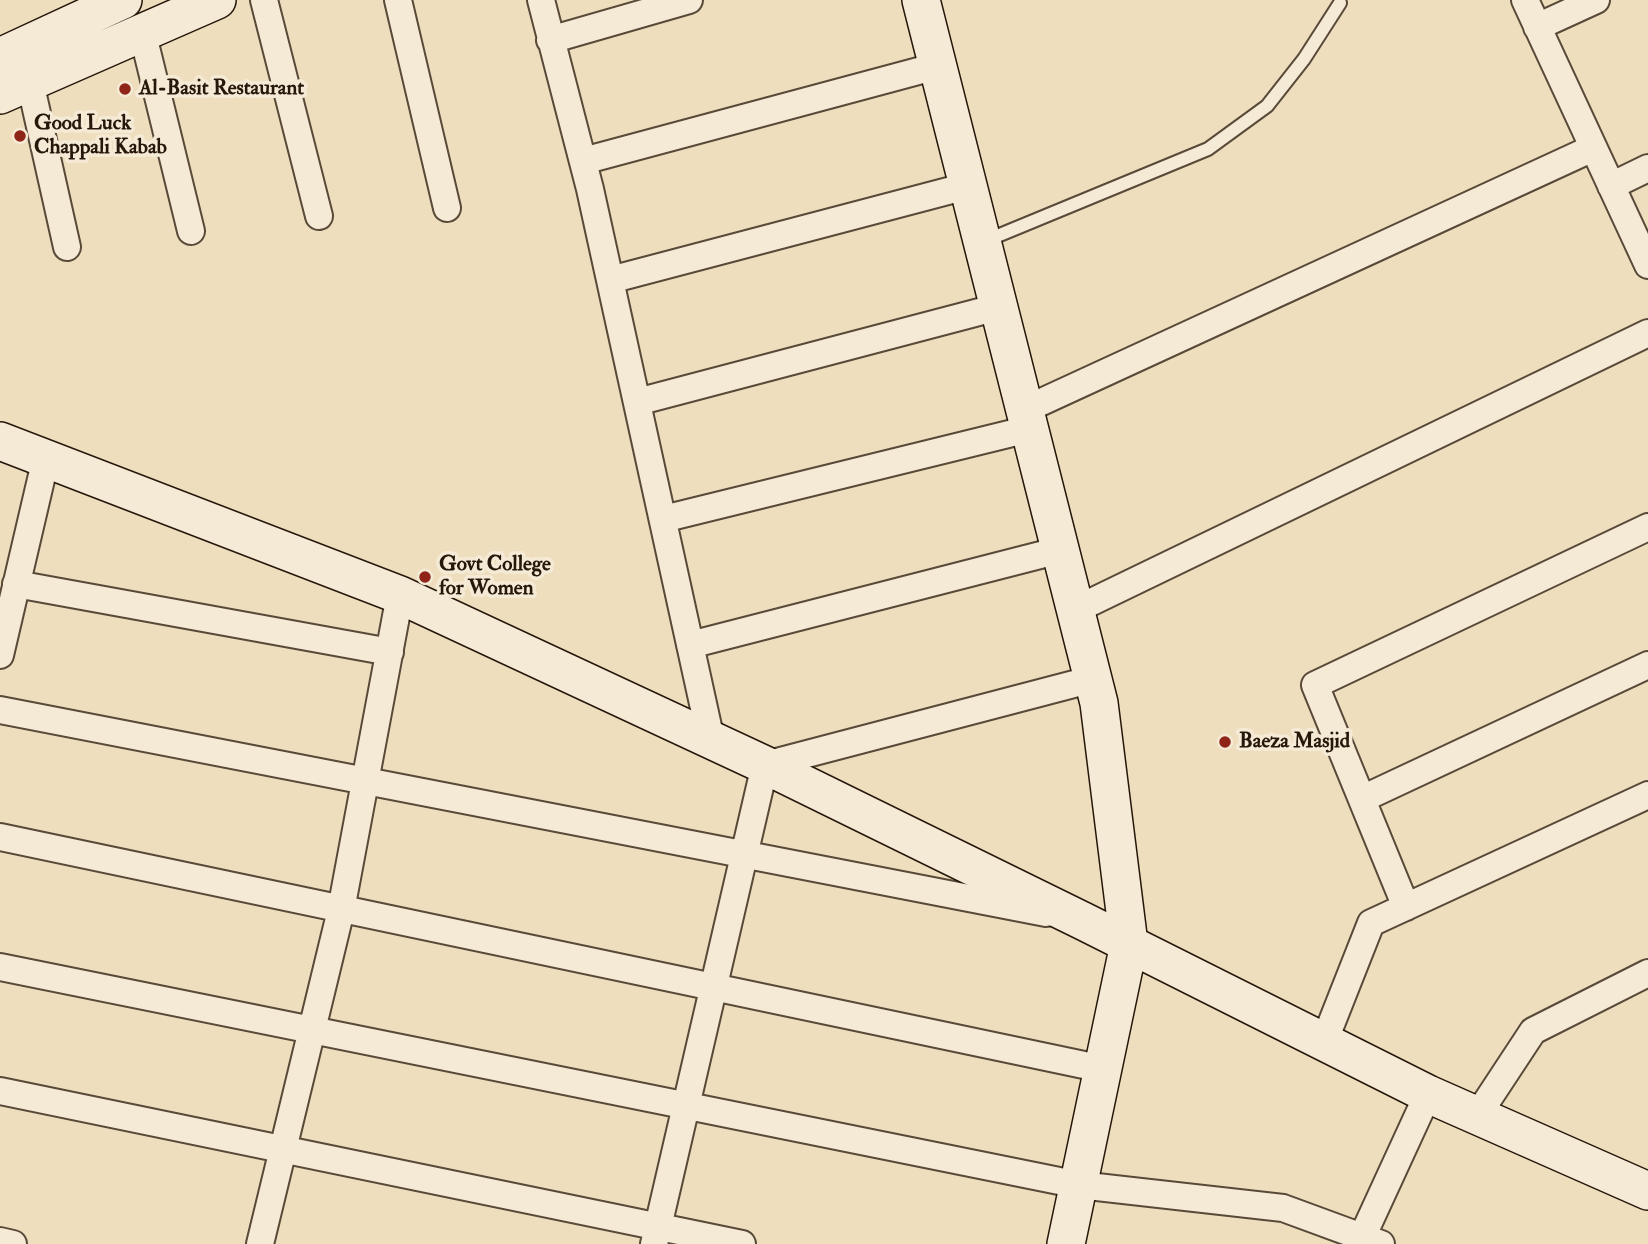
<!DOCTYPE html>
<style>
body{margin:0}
canvas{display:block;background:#eedebe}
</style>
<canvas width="1648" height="1244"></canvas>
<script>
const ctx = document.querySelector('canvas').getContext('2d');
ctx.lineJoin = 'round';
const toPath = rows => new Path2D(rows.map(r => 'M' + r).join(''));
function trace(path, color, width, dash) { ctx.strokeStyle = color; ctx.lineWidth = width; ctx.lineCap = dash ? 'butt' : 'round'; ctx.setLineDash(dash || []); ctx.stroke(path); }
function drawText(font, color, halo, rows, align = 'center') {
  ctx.font = font + ' "IM FELL Double Pica",serif'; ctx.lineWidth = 7; ctx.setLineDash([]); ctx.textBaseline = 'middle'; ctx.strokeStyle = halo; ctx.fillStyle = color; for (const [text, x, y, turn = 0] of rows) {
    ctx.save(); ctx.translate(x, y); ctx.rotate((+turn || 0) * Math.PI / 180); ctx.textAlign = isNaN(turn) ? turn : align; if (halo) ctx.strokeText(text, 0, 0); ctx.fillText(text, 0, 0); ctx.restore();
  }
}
const lane = toPath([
 [985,241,1208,149,1267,106,1304,59,1340,3]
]);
const street = toPath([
 [264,0,319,216],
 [398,0,447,208],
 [541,0,590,189,711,740],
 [1525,0,1648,265],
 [1537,27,1596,0],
 [142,31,191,231],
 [550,40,689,0],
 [30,82,67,247],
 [583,161,937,66],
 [1611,186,1648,168],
 [610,280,967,186],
 [637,402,998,307],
 [1024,410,1593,148],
 [663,519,1029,429],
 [16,584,390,652],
 [1075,610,1648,333],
 [690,645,1060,550],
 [0,655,46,458],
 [0,710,1046,913],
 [1362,799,1648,665],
 [0,837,1103,1069],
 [1406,907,1315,685,1648,527],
 [0,967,1079,1185,1283,1208,1381,1244],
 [1324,1042,1371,923,1648,795],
 [0,1091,742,1244],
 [1477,1116,1533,1031,1648,973],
 [0,1241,13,1244],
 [260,1244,341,910,400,595],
 [654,1244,765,765,1093,679],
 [1359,1244,1428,1094]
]);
const secondary = toPath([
 [921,0,1099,703,1129,944,1066,1244],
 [0,57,123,0],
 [0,95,217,0],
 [0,441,400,595,765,765,1083,921,1428,1094,1648,1191]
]);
const markers = [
 [125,89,7,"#8f2418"],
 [20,136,7,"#8f2418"],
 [425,577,7,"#8f2418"],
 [1225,742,7,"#8f2418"]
];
const poiNames = [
 ["Al-Basit Restaurant",139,89],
 ["Good Luck",34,124],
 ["Chappali Kabab",34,148],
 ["Govt College",439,565],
 ["for Women",439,589],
 ["Baeza Masjid",1239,742]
];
trace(lane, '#584938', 16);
trace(street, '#584938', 30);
trace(secondary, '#26170b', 40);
trace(lane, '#f4ead5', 12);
trace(street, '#f4ead5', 26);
trace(secondary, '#f4ead5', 37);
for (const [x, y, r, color] of markers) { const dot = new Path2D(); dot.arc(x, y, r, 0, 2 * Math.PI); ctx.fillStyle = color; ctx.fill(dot); trace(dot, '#f4ead5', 2.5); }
drawText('bold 21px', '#26170b', '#f4ead5', poiNames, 'left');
</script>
